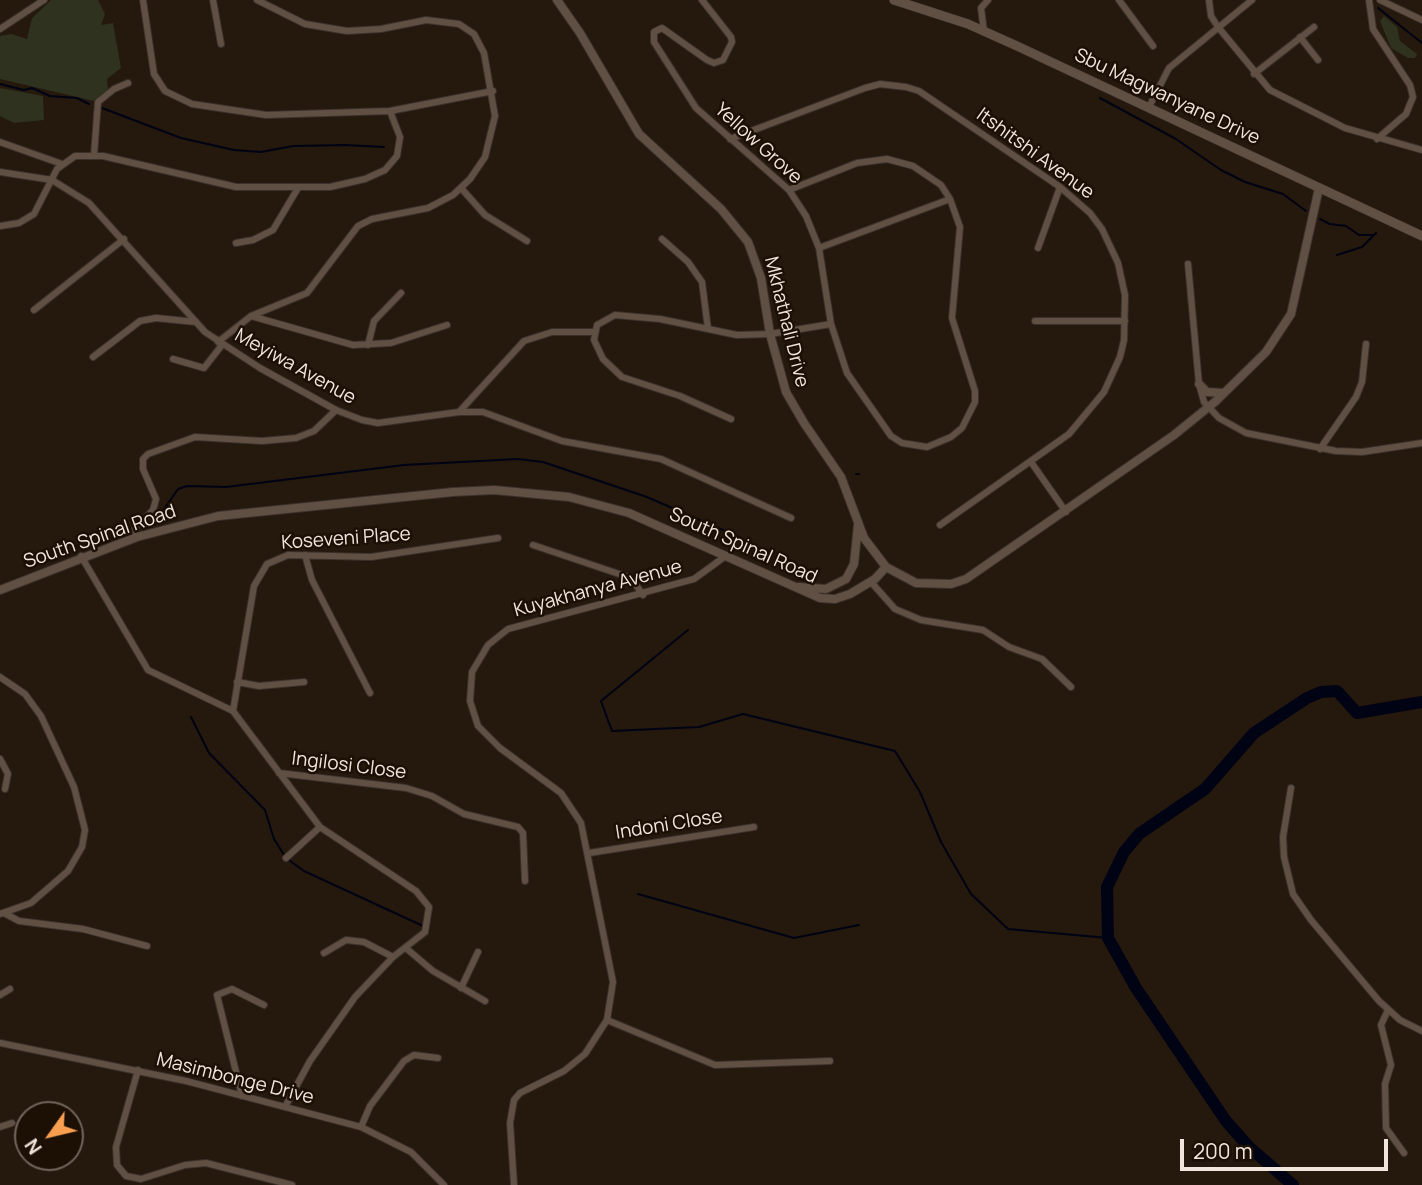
<!DOCTYPE html>
<style>
body{margin:0}
#map{position:relative;width:1422px;height:1185px;overflow:hidden;background:#25180c;font-family:Manrope,sans-serif}
canvas{display:block}
.north{position:absolute;left:14px;top:1101px;width:70px;height:70px;box-sizing:border-box;background:#1c0f04;border:2px solid #71655b;border-radius:50%;rotate:236deg;font-size:19px;font-weight:700;line-height:28px;text-align:center;color:#f0e6de}
.north::after{content:'';display:block;margin:auto;width:24px;height:32px;background:#fa9f4f;clip-path:polygon(50% 0,100% 100%,50% 72%,0 100%)}
.scale{position:absolute;left:1180px;top:1139px;width:208px;height:32px;box-sizing:border-box;border:4px solid #f0e6de;border-top:0;padding-left:9px;font-size:21px;line-height:24px;white-space:nowrap;color:#f0e6de;-webkit-text-stroke:5px #1c0f04;paint-order:stroke}
</style>
<div id="map">
<canvas width="1422" height="1185"></canvas>
<div class="north">N</div>
<div class="scale">200 m</div>
</div>
<script>
const ctx = document.querySelector('canvas').getContext('2d');
ctx.lineJoin = 'round';
function fillPath(path, color) { ctx.fillStyle = color; ctx.fill(path, 'evenodd'); }
const toPath = rows => new Path2D(rows.map(r => 'M' + r).join(''));
function trace(path, color, width, dash) { ctx.strokeStyle = color; ctx.lineWidth = width; ctx.lineCap = dash ? 'butt' : 'round'; ctx.setLineDash(dash || []); ctx.stroke(path); }
function drawText(font, color, halo, rows, align = 'center') {
  ctx.font = font + ' Manrope,sans-serif'; ctx.lineWidth = 5; ctx.setLineDash([]); ctx.textBaseline = 'middle'; ctx.strokeStyle = halo; ctx.fillStyle = color; for (const [text, x, y, turn = 0] of rows) {
    ctx.save(); ctx.translate(x, y); ctx.rotate((+turn || 0) * Math.PI / 180); ctx.textAlign = isNaN(turn) ? turn : align; if (halo) ctx.strokeText(text, 0, 0); ctx.fillText(text, 0, 0); ctx.restore();
  }
}
const green = toPath([
 [51,0,98,0,105,14,101,25,113,23,121,68,107,79,108,89,94,101,0,79,0,36,11,34,27,39,32,18],
 [1384,16,1397,27,1400,41,1417,54,1415,58,1408,58,1391,48,1380,21],
 [0,88,43,96,44,120,14,123,0,116]
]);
const stream = toPath([
 [1378,8,1422,43],
 [0,84,24,90,32,88,50,96,77,98,89,104],
 [1100,98,1176,139,1221,170,1245,182,1283,194,1306,211],
 [102,108,181,138,234,150,261,152,293,146,345,145,384,147],
 [1320,219,1330,224,1346,226,1359,235,1374,235],
 [1337,255,1362,247,1376,233],
 [856,474,859,474],
 [162,512,178,489,187,486,226,487,404,465,518,459,543,462,647,497,741,538],
 [688,630,601,701,612,731,699,727,743,714,895,751,920,792,941,842,971,894,1008,929,1108,938],
 [191,717,209,753,265,810,274,839,286,858,304,871,423,926],
 [638,894,794,938,859,925]
]);
const river = toPath([
 [1293,1185,1249,1147,1226,1121,1136,988,1108,938,1107,887,1124,852,1139,834,1205,789,1254,733,1307,698,1321,692,1337,691,1357,713,1422,702]
]);
const minor = toPath([
 [143,0,154,74,165,91,192,104,266,115,390,111,493,91],
 [213,0,221,44],
 [702,0,731,37,732,42,723,60,714,63,707,60,662,28,654,32,654,42,696,108,789,190,806,216,819,248,831,324,770,334,737,335,660,319,615,315,597,325,594,340,603,359,622,377,680,396,731,419],
 [1119,0,1153,46],
 [1209,0,1211,16,1218,27,1270,90,1345,128,1422,150],
 [1369,0,1373,29,1410,85,1413,97,1406,114,1377,139],
 [1380,0,1422,20],
 [0,29,44,0],
 [984,32,981,8,988,0],
 [1300,37,1318,60],
 [1254,74,1314,27],
 [1149,107,1169,68,1252,0],
 [730,139,865,88,880,84,906,87,919,91,1060,187,1090,213,1102,229,1118,263,1125,295,1124,340,1120,357,1104,392,1069,434,940,525],
 [0,142,62,164],
 [94,155,98,102,114,89,128,83],
 [0,172,52,180,89,203,205,332,260,368,336,410,362,420,378,423,459,412,483,412,562,441,661,459,791,518],
 [461,188,485,215,527,241],
 [789,190,857,163,887,159,913,166,941,185,950,199,960,227,952,318,975,391,975,402,962,428,951,437,927,447,902,443,891,436,847,373,831,324],
 [0,226,19,223,34,214,57,169,75,156,103,156,236,187,330,187,365,179,385,170,397,156,400,137,390,111],
 [662,239,688,262,702,282,708,329],
 [236,243,253,240,273,230,298,188],
 [819,248,950,199],
 [1038,248,1060,187],
 [1188,264,1199,384,1204,402,1219,418,1246,433,1336,451,1362,452,1422,443],
 [34,310,124,239],
 [251,316,353,345,391,343,447,325],
 [1035,321,1125,321],
 [218,342,251,316,307,293,358,226,372,219,428,208,453,195,470,179,485,157,495,116,484,53,474,34,459,24,426,20,381,29,347,31,305,24,257,0],
 [368,345,374,321,401,293],
 [93,357,140,321,156,318,196,322],
 [173,359,204,368,222,345],
 [459,412,524,341,552,332,594,332],
 [1320,449,1356,397,1362,382,1366,344],
 [1031,462,1066,512],
 [137,537,135,528,153,510,156,499,143,469,143,459,148,454,195,437,262,441,296,438,314,431,336,410],
 [533,545,631,578,643,595],
 [305,555,312,580,370,693],
 [81,556,148,670,233,711,320,827,416,891,429,907,425,932,393,957,355,997,310,1061,285,1107],
 [871,582,895,609,921,620,983,630,1009,647,1042,659,1071,687],
 [0,677,25,694,41,716,74,787,85,830,82,847,68,871,31,903,0,914],
 [237,682,259,686,304,682],
 [233,711,254,586,267,564,288,555,371,557,498,538],
 [0,759,8,774,5,789],
 [279,773,406,788,432,796,464,814,518,827,523,833,525,881],
 [1291,788,1283,837,1284,857,1293,894,1311,920,1379,1001,1400,1020,1422,1031],
 [589,853,754,827],
 [286,858,320,827],
 [4,913,19,921,83,929,147,946],
 [407,949,433,971,485,1001],
 [324,953,346,940,364,942,393,957],
 [461,988,478,952],
 [0,995,10,989],
 [1388,1010,1381,1025,1391,1065,1385,1084,1386,1128,1404,1153],
 [607,1020,715,1065,830,1061],
 [0,1043,186,1081,361,1127,411,1152,444,1185],
 [138,1070,116,1147,117,1165,126,1176,141,1179,185,1165,206,1163,292,1185],
 [242,1096,217,995,232,989,264,1005],
 [0,1127,12,1123],
 [361,1127,370,1106,404,1061,414,1055,438,1058],
 [514,1185,510,1123,514,1100,520,1093,564,1071,585,1054,607,1020,613,982,581,823,561,793,500,748,478,726,470,701,472,672,488,645,508,629,694,579,727,555]
]);
const tertiary = toPath([
 [557,0,580,33,639,134,721,209,748,242,761,278,770,334,786,392,804,423,841,477,864,538,886,567],
 [1199,384,1207,392,1224,393],
 [799,587,826,589,846,579,854,564,858,525],
 [0,590,137,537,218,516,453,492,494,490,569,497,629,513,820,598,835,599,850,594,875,579,886,567,916,583,951,584,966,579,1174,435,1216,401,1266,352,1291,314,1319,188]
]);
const secondary = toPath([
 [894,0,968,24,1017,46,1422,236]
]);
const streetNames = [
 ["Sbu Magwanyane Drive",1167,97,25],
 ["Yellow Grove",758,144,42],
 ["Itshitshi Avenue",1035,154,36],
 ["Mkhathali Drive",786,322,76],
 ["Meyiwa Avenue",295,367,29],
 ["South Spinal Road",100,537,-19],
 ["Koseveni Place",346,539,-4],
 ["South Spinal Road",743,546,24],
 ["Kuyakhanya Avenue",598,589,-15],
 ["Ingilosi Close",349,766,7],
 ["Indoni Close",669,825,-9],
 ["Masimbonge Drive",235,1079,14]
];
fillPath(green, '#2e321f');
trace(stream, '#000314', 2);
trace(river, '#000314', 12);
trace(minor, '#3b312c', 8);
trace(tertiary, '#3b312c', 10);
trace(secondary, '#3b312c', 10);
trace(minor, '#605043', 6);
trace(tertiary, '#605043', 8);
trace(secondary, '#605043', 9);
drawText('19px', '#f0e6de', '#1c0f04', streetNames);
</script>
